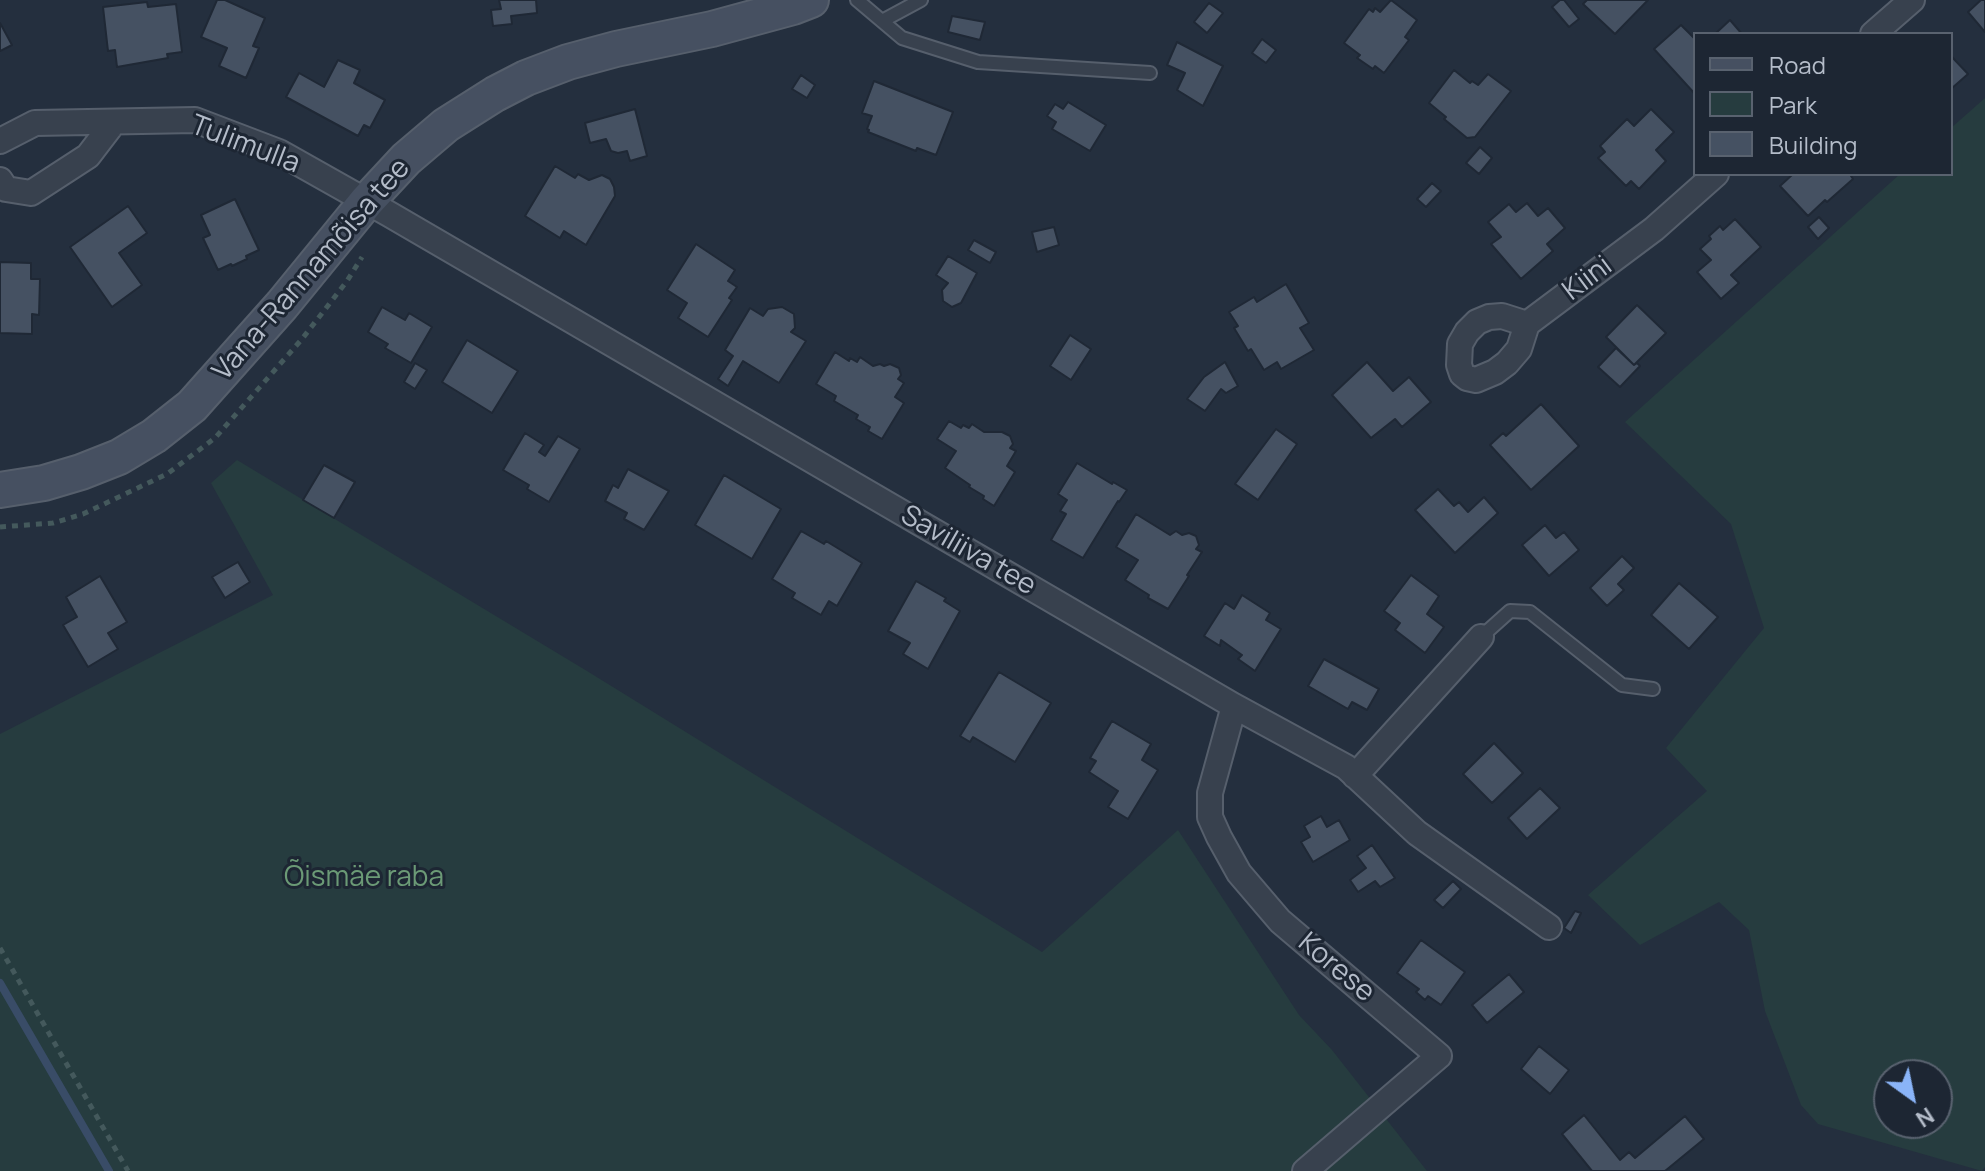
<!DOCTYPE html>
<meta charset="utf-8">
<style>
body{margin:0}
#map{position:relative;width:1985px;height:1171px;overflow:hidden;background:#242f3e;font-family:Manrope,sans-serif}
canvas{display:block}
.legend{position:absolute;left:1693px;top:32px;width:260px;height:144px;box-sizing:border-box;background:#1d2633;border:2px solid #59626f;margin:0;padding:10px 14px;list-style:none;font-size:24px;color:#b4bcc9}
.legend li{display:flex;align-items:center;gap:16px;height:40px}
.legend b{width:40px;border:2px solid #59626f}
.north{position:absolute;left:1873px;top:1059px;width:80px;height:80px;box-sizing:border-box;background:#1d2633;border:2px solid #59626f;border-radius:50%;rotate:147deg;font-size:22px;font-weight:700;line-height:32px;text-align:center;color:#b4bcc9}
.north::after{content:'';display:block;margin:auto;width:28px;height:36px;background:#8ab4f8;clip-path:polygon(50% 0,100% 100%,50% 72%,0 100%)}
</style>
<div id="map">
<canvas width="1985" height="1171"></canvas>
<ul class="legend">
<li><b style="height:10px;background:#465061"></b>Road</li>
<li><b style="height:22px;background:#263c3f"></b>Park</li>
<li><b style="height:22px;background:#455162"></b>Building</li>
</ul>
<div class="north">N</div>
</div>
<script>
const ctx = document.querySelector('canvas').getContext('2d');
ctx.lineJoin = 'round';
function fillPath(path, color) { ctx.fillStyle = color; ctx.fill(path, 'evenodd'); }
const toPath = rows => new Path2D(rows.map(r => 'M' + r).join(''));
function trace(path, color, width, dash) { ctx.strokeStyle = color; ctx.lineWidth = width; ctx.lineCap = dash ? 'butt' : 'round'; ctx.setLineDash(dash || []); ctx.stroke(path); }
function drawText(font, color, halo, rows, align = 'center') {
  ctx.font = font + ' Manrope,sans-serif'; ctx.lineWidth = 6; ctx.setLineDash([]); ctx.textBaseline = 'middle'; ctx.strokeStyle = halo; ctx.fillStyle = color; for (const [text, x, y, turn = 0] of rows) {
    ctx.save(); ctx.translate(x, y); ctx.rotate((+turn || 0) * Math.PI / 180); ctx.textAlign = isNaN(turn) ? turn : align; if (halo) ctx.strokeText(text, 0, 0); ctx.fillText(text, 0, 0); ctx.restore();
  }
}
const green = toPath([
 [1985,98,1985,1167,1982,1171,1818,1124,1801,1105,1765,1011,1749,930,1719,902,1640,945,1588,895,1707,791,1666,748,1764,628,1731,524,1625,422,1900,174,1951,174,1951,128],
 [1889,1075,1937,1075,1937,1123,1889,1123],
 [237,460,587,671,1042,952,1178,830,1299,1015,1332,1050,1427,1171,0,1171,0,734,273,595,211,483]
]);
const stream = toPath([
 [0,983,109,1171]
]);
const building = toPath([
 [217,0,225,0,265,18,253,46,259,48,246,78,219,66,227,48,201,37,217,0],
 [499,0,536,0,537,13,511,16,512,24,493,26,491,10,501,9,499,0],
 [1391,0,1417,20,1405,37,1409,40,1384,73,1375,66,1373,69,1357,58,1360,55,1344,43,1369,9,1373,12,1375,8,1380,12,1391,0],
 [1560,0,1564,0,1579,19,1569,27,1552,7,1560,0],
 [1587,0,1648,0,1615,34,1583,4,1587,0],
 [1981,0,1985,0,1985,32,1968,12,1981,0],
 [147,2,148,7,176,4,182,52,167,54,168,58,117,67,115,50,108,51,103,7,147,2],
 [1209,3,1223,13,1207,33,1194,22,1209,3],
 [952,16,985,22,980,40,948,32,952,16],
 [1730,20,1742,34,1715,34,1730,20],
 [0,23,12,45,0,51,0,23],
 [1681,25,1695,39,1695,94,1654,49,1681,25],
 [1262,39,1276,50,1266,63,1252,53,1262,39],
 [1177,42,1223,66,1203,106,1177,90,1185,73,1167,65,1177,42],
 [1951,56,1968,74,1951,89,1951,56],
 [338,60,360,70,354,83,385,100,370,128,364,125,358,136,286,97,299,73,324,87,338,60],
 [1454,70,1470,83,1472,81,1478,85,1488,74,1511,91,1475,137,1467,138,1444,119,1446,117,1429,103,1454,70],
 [801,75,815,85,807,98,792,89,801,75],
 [874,81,953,112,936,155,917,148,916,151,868,132,869,130,867,129,872,116,862,113,874,81],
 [1068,102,1106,125,1090,151,1052,129,1056,122,1047,116,1055,104,1063,109,1068,102],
 [635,109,647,156,630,161,627,151,618,153,611,151,606,139,590,143,585,123,635,109],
 [1651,109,1674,132,1656,150,1666,161,1639,189,1631,181,1626,186,1598,158,1605,152,1600,146,1627,119,1634,126,1651,109],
 [1480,147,1492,158,1479,174,1466,163,1480,147],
 [555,166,575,178,578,174,589,180,602,175,610,179,614,187,615,196,586,245,564,231,560,238,525,216,555,166],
 [1793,174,1853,174,1851,176,1853,179,1827,202,1825,200,1808,216,1780,186,1793,174],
 [1432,183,1441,191,1426,207,1417,199,1432,183],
 [235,199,259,250,246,256,247,259,232,266,231,264,218,270,203,238,210,235,201,215,235,199],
 [1527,203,1538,216,1548,208,1565,228,1547,244,1553,251,1521,279,1491,244,1501,237,1488,222,1509,204,1516,212,1527,203],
 [128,206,147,233,119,253,142,285,112,307,70,247,128,206],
 [1819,217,1829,228,1818,239,1808,227,1819,217],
 [1735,219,1761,247,1731,275,1739,283,1721,299,1697,272,1711,260,1700,249,1711,239,1709,236,1720,226,1723,230,1735,219],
 [1054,227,1059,245,1037,252,1032,232,1054,227],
 [974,240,996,252,990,263,968,250,974,240],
 [696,244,735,270,728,281,737,287,729,298,732,300,708,337,678,318,687,303,667,290,696,244],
 [948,256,977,273,961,303,952,307,943,301,942,290,948,283,936,275,948,256],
 [0,262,31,263,31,279,40,279,39,315,32,314,32,334,0,333,0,262],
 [1286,284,1309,323,1300,328,1314,350,1281,369,1277,362,1264,370,1251,349,1248,351,1234,328,1238,326,1229,312,1254,297,1257,302,1286,284],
 [1637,305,1666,333,1634,365,1606,337,1637,305],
 [382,307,405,320,409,313,432,327,411,363,385,348,388,344,368,332,382,307],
 [782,307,794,314,795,328,791,332,806,341,779,383,743,361,728,386,718,379,733,356,725,350,750,308,763,316,768,309,782,307],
 [1070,335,1091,349,1071,380,1050,366,1070,335],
 [467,340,518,371,492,413,442,382,467,340],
 [1616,348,1634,365,1637,363,1640,366,1620,387,1598,367,1616,348],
 [835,352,849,361,850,358,857,362,860,357,873,366,880,364,884,366,890,364,899,368,901,375,898,379,904,383,895,397,904,403,882,439,868,431,870,427,856,419,858,415,834,401,836,396,816,384,835,352],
 [1225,362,1238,386,1226,393,1221,389,1205,411,1187,399,1204,377,1225,362],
 [1367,362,1393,391,1409,377,1431,402,1402,427,1395,419,1371,438,1332,395,1367,362],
 [415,363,427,370,415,389,404,382,415,363],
 [1541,404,1579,446,1531,490,1490,445,1503,433,1506,436,1541,404],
 [949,421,961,428,963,425,969,428,972,424,984,432,1002,432,1010,436,1013,444,1010,448,1016,451,1007,466,1015,472,994,506,983,499,984,496,969,487,970,485,945,468,956,451,937,439,949,421],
 [1276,429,1297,444,1258,500,1235,484,1276,429],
 [525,433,544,445,539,452,545,456,558,436,580,449,549,502,527,489,529,485,503,470,525,433],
 [1077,463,1112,484,1113,482,1127,490,1119,502,1118,501,1083,558,1051,540,1066,514,1060,511,1067,500,1058,494,1077,463],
 [324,465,355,482,334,518,303,500,324,465],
 [628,469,669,491,644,530,624,519,627,513,605,501,613,485,618,488,628,469],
 [724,475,781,509,752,559,695,525,724,475],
 [1438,489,1454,506,1459,502,1468,512,1484,497,1498,513,1455,553,1415,510,1438,489],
 [1136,514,1170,535,1176,531,1182,535,1189,533,1196,536,1199,545,1196,549,1202,552,1187,575,1189,576,1168,609,1148,598,1149,595,1125,580,1138,560,1116,547,1136,514],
 [1545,525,1556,538,1564,532,1579,550,1549,576,1522,545,1545,525],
 [801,531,824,544,826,541,862,563,837,606,829,601,821,615,792,598,795,593,772,579,801,531],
 [1622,556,1634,568,1618,584,1624,590,1607,606,1590,588,1622,556],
 [238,562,250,582,225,598,212,577,238,562],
 [1411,575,1439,596,1427,614,1444,627,1425,653,1395,630,1400,623,1384,611,1411,575],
 [100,576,127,622,108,633,118,649,88,667,63,625,77,617,66,597,100,576],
 [916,581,946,598,944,601,960,611,928,669,903,654,910,643,888,631,916,581],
 [1679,583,1718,617,1689,649,1651,615,1679,583],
 [1242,595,1270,613,1266,620,1281,629,1255,671,1238,659,1242,655,1221,640,1220,646,1204,636,1225,603,1234,609,1242,595],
 [1324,659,1379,689,1367,710,1352,702,1348,709,1308,686,1324,659],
 [999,672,1051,703,1015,762,973,737,970,742,960,736,999,672],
 [1112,721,1151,744,1142,760,1158,770,1128,819,1108,807,1118,791,1089,772,1096,761,1090,758,1112,721],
 [1494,743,1523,773,1492,803,1463,774,1494,743],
 [1540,788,1560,808,1527,839,1508,818,1540,788],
 [1321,816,1327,827,1339,820,1350,840,1313,862,1301,842,1310,837,1304,826,1321,816],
 [1372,845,1395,878,1380,887,1375,881,1358,892,1350,880,1366,868,1357,856,1372,845],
 [1453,881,1461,889,1443,908,1434,900,1453,881],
 [1575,911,1581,913,1571,933,1564,928,1575,911],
 [1421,940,1465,972,1441,1005,1428,996,1425,1000,1416,992,1419,989,1397,973,1421,940],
 [1509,974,1524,992,1487,1023,1472,1005,1509,974],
 [1539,1046,1569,1070,1550,1094,1521,1069,1539,1046],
 [1584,1115,1620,1160,1629,1152,1635,1158,1685,1116,1704,1139,1665,1171,1592,1171,1562,1134,1584,1115]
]);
const path = toPath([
 [0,527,53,523,83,514,167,474,215,438,302,339,347,281,362,257],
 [0,948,128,1171]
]);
const lane = toPath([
 [857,0,902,38,978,62,1150,73],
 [882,21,921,0],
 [1481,637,1510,611,1530,612,1622,685,1653,689]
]);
const street = toPath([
 [1873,34,1912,0],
 [0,141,35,123,195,120,279,152,389,214,1234,706,1346,767,1417,833,1549,927],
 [0,180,6,189,31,193,88,156,114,122],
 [1527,324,1502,316,1489,317,1477,322,1467,332,1460,344,1459,365,1462,374,1467,378,1476,380,1495,372,1507,363,1519,349,1527,324,1654,229,1716,174],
 [1234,706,1210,793,1210,817,1219,837,1239,873,1280,921,1439,1056,1305,1171],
 [1355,776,1481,637]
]);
const secondary = toPath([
 [0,490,44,483,81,472,119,457,154,436,192,406,282,305,367,201,406,159,446,125,495,94,526,78,568,62,616,49,712,29,793,7,811,0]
]);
const streetNames = [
 ["Tulimulla",245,145,21],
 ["Vana-Rannamõisa tee",312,270,-49],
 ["Kiini",1588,279,-37],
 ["Saviliiva tee",968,551,30],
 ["Korese",1336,968,40]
];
const parkNames = [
 ["Õismäe raba",364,878]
];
fillPath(green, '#263c3f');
trace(stream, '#394c67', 8);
fillPath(building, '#455162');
trace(building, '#1f2835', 2);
trace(lane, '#565f6c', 16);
trace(street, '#565f6c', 28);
trace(secondary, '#565f6c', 38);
trace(path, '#44595c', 5, [6, 6]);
trace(lane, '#38414e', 12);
trace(street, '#38414e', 24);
trace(secondary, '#465061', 34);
drawText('28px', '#b4bcc9', '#1d2633', streetNames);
drawText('28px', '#6b9a76', '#1d2633', parkNames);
</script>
